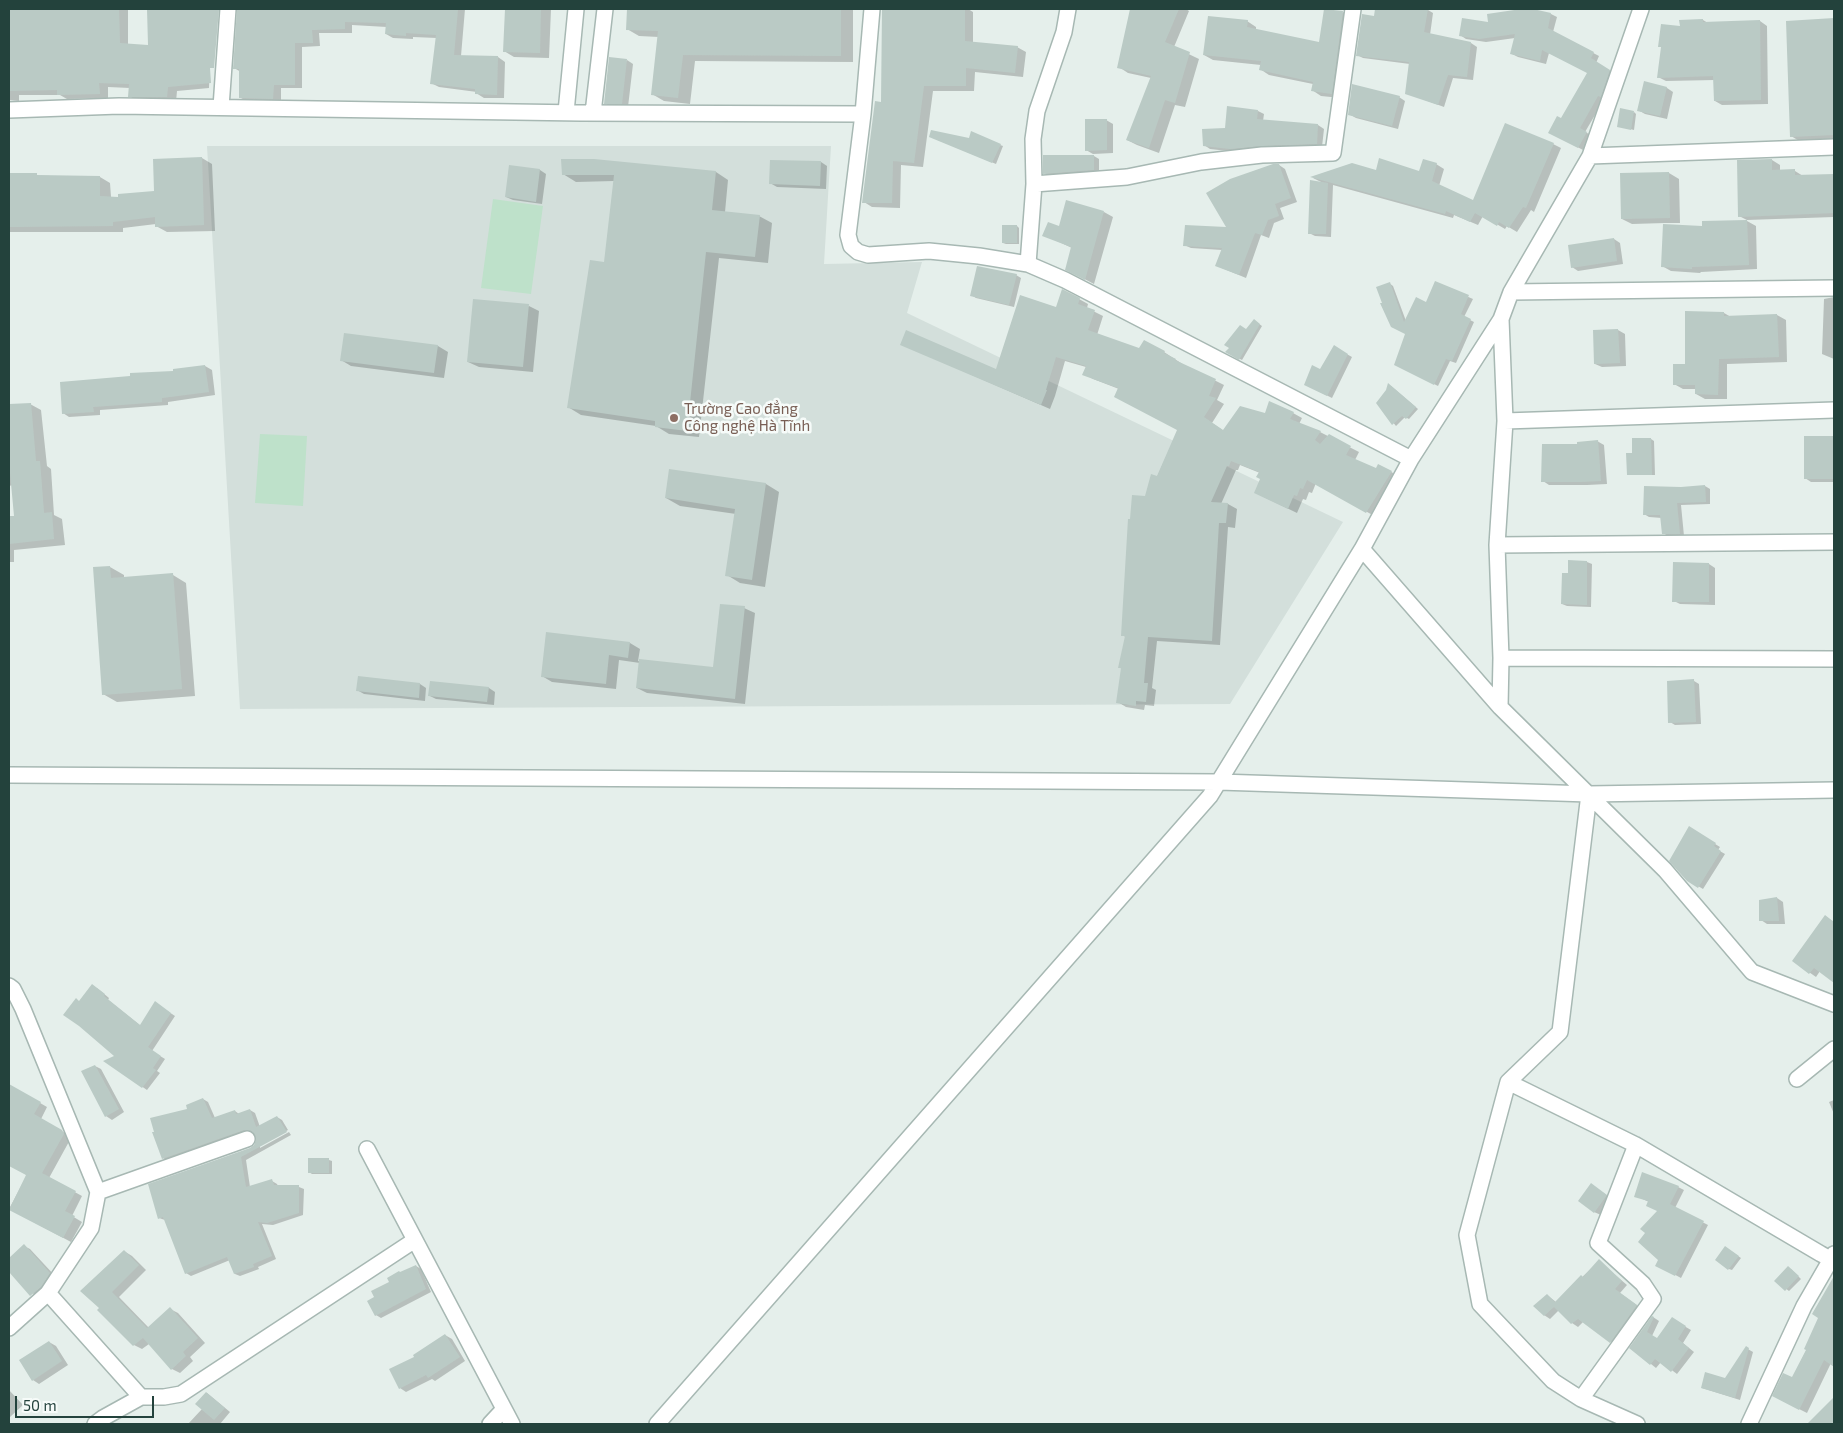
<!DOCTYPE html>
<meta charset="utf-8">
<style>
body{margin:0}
#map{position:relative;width:1843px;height:1433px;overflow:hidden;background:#e5efeb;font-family:"Exo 2",sans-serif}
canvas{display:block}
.frame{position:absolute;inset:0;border:10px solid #23423c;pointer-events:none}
.scale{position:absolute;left:15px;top:1396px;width:139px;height:22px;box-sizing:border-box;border:2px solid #23423c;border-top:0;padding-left:6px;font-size:15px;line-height:18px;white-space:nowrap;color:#23423c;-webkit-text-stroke:4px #f6fbf9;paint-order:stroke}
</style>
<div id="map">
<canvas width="1843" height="1433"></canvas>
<div class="frame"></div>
<div class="scale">50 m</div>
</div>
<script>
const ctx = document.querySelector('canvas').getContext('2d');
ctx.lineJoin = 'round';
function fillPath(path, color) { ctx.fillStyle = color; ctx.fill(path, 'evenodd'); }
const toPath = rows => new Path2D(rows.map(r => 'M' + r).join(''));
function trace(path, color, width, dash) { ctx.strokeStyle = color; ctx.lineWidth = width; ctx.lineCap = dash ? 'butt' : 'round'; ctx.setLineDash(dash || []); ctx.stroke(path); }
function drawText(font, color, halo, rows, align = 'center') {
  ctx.font = font + ' "Exo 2",sans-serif'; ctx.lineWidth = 5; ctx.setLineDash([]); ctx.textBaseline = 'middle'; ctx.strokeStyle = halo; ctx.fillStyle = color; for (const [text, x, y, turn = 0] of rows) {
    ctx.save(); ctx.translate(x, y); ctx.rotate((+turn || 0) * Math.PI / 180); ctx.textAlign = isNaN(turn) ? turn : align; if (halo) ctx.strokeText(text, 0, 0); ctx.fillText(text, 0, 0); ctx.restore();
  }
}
const built = toPath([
 [207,146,831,146,824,264,922,262,907,313,1343,522,1230,704,240,709]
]);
const green = toPath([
 [493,199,543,206,531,294,481,288],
 [260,434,307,436,303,506,255,503]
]);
const shadow = toPath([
 [9,9,128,9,128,45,149,46,148,9,212,9,209,88,177,91,176,102,138,101,129,96,130,88,108,87,108,98,67,99,60,95,19,95,19,101,9,100],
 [238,9,465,9,461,56,498,57,505,62,504,98,484,98,476,93,477,92,439,87,431,83,437,38,413,37,413,39,393,38,386,34,387,27,352,25,352,33,319,33,320,46,302,47,302,88,281,88,281,103,248,102,241,98,241,72,234,68],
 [506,9,551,9,549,58,514,57,504,51],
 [628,9,853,9,853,62,695,61,690,104,664,101,652,94,659,37,639,36,627,29],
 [883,9,968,9,973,12,973,43,1017,47,1026,52,1023,77,975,72,974,91,933,91,923,167,901,165,900,208,872,207,864,202,882,104],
 [1131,9,1186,9,1189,11,1174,47,1199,59,1185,107,1175,105,1159,153,1137,145,1127,140,1151,78,1128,73,1119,67],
 [1377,9,1428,10,1433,13,1430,35,1471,43,1477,47,1473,80,1453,78,1444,107,1406,93,1410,64,1363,58,1357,55,1375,17],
 [1522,9,1551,14,1557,17,1553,32,1599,56,1596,63,1616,74,1605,98,1585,132,1593,136,1585,151,1556,136,1562,120,1589,73,1549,53,1546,64,1518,57,1512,54,1515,38,1486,42,1466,39,1460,35,1522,11],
 [1343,12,1352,17,1341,98,1321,96,1312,90,1313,84,1269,75,1260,69,1261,65,1213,60,1204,55,1247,21,1256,27,1256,31,1320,44],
 [1834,19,1834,140,1801,142,1791,136,1787,22],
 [1703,20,1708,23,1760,21,1767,26,1768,104,1722,105,1715,101,1715,80,1666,81,1658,77],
 [627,60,633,64,628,107,611,107,605,103],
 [1645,83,1667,88,1673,92,1667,119,1645,114,1638,110],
 [1399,97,1405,101,1398,129,1356,118,1349,114],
 [1258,111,1264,114,1263,121,1318,125,1324,129,1322,147,1237,152,1210,149,1204,145,1226,129],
 [1634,112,1636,114,1634,130,1618,126],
 [1106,120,1113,124,1113,153,1093,154,1086,150],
 [933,138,1000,145,1003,146,996,164],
 [1553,144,1561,148,1534,212,1531,210,1517,232,1507,226,1505,229,1483,216,1478,225,1454,215,1453,218,1333,185,1331,237,1315,236,1309,233,1323,183,1313,178,1377,171,1420,173,1436,164,1444,169,1439,186,1474,202],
 [1094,156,1099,159,1099,173,1050,176,1044,173],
 [202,158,212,164,215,231,167,232,156,226,156,224,123,228,123,232,9,232,9,175,100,177,110,183,111,197,119,198,155,192],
 [1772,160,1780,165,1780,171,1795,171,1803,176,1834,175,1834,217,1747,220,1739,216],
 [821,162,827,166,826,189,777,187,770,183],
 [1279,165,1285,169,1297,202,1280,208,1284,219,1274,223,1269,238,1261,235,1246,278,1217,266,1222,250,1191,248,1184,245,1228,229],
 [510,166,540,170,546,174,542,204,513,200,506,197],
 [716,172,728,180,725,212,759,216,772,223,768,263,719,258,699,437,669,434,656,426,581,415,568,407,606,264,614,181,576,182,563,174],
 [1669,173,1679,179,1680,223,1665,223,1665,225,1704,227,1703,223,1747,221,1756,226,1757,269,1701,272,1700,273,1671,271,1662,266,1665,223,1632,224,1622,219],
 [1104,212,1113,217,1094,284,1075,274,1072,248,1044,235],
 [1017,226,1019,228,1019,244,1006,244,1003,243],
 [1614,239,1620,243,1623,264,1578,271,1572,267],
 [1016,275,1021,278,1014,307,976,298,971,295],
 [1389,283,1393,286,1406,321,1427,304,1436,283,1473,299,1464,317,1474,322,1456,363,1450,361,1438,386,1396,365,1407,334],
 [1834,297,1834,359,1822,354,1824,299],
 [1079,299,1088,304,1087,308,1103,316,1097,335,1140,350,1164,352,1184,365,1224,385,1217,400,1224,404,1212,423,1224,431,1265,414,1293,413,1302,418,1299,424,1320,432,1359,452,1355,460,1376,470,1379,465,1400,477,1376,517,1316,483,1312,493,1309,492,1306,500,1303,499,1297,513,1264,497,1260,473,1240,465,1238,470,1236,470,1221,504,1228,504,1237,509,1235,528,1228,527,1220,645,1157,641,1152,688,1156,690,1154,706,1145,705,1144,710,1126,707,1118,702,1122,669,1119,667,1126,637,1122,635,1146,497,1157,477,1178,430,1119,389,1093,379,1084,374,1086,367,1065,361,1055,396,1050,409,901,344,997,370,1057,308],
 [529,306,539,311,533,372,479,367,468,362],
 [1724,313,1731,317,1777,315,1786,320,1787,362,1727,364,1727,399,1705,399,1696,394,1696,389,1683,389,1674,384],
 [1255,321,1262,326,1242,360,1227,352],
 [1618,330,1625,334,1626,366,1602,367,1595,364,1594,331],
 [438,346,448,352,444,378,351,366,341,360],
 [1334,347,1352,357,1332,398,1310,387],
 [205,366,212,370,215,395,168,402,168,405,100,410,100,415,69,417,63,413,175,372],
 [1391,386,1418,409,1409,419,1405,417,1396,426,1377,403],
 [30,404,41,410,47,466,51,469,54,515,62,519,65,545,14,550,14,562,9,562,9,517,15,517,13,485,9,486,9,406],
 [1805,437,1834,437,1834,482,1811,482,1805,478],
 [1651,439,1654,441,1655,475,1631,475,1628,474,1633,454],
 [1597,441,1604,445,1607,484,1587,485,1549,485,1543,481,1578,445],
 [766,484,779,492,765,587,740,583,727,575,736,514,680,506,666,498],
 [1705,486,1710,489,1710,504,1681,505,1684,536,1668,536,1663,533,1662,518,1649,517,1644,514,1682,488],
 [1569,562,1587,562,1592,564,1591,607,1567,606,1562,604,1569,574],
 [1709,564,1715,568,1715,605,1680,604,1674,601],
 [110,567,124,575,124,578,173,575,186,583,195,696,117,702,103,694,94,568],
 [744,608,755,613,745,704,647,693,637,688,640,663,619,660,616,689,552,682,542,676,630,643,640,649,638,661,714,668],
 [359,677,420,684,426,688,425,701,364,694,357,690],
 [1694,681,1699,684,1701,724,1675,725,1670,722],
 [489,688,495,692,494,705,436,699,430,696],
 [1689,828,1720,847,1718,850,1725,854,1703,889,1688,880],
 [1777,898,1783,902,1785,924,1767,924,1761,920],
 [1826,917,1834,922,1834,982,1820,971,1816,977,1793,961],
 [97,988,109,998,108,1000,141,1026,160,1006,175,1016,152,1051,165,1059,157,1071,160,1073,147,1090,105,1061,116,1056],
 [95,1066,101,1069,124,1112,112,1120,106,1116],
 [9,1085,47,1107,41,1119,70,1136,71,1138,49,1178,82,1196,72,1216,82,1222,71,1242,9,1209,27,1175,9,1165,9,1116,11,1112,9,1111],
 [203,1099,208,1102,215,1118,235,1111,239,1114,250,1110,255,1113,260,1127,277,1117,282,1120,288,1130,260,1145,260,1148,289,1132,291,1135,246,1160,250,1187,272,1181,277,1184,278,1186,299,1187,304,1189,303,1215,273,1225,262,1224,276,1259,258,1267,259,1269,240,1276,235,1274,230,1260,191,1276,186,1273,165,1220,159,1218,255,1145,258,1140,255,1133,250,1132,168,1161,163,1158,189,1109],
 [1834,1100,1834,1114,1829,1102],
 [310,1159,329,1160,332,1161,332,1174,312,1174,309,1172],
 [1678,1187,1684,1190,1675,1208,1708,1225,1681,1278,1657,1265,1659,1260,1647,1233,1659,1211,1649,1202,1636,1196],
 [1598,1189,1612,1199,1601,1215,1594,1212],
 [24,1246,30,1249,56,1277,40,1297,26,1290,9,1271,9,1259],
 [1728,1249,1741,1258,1732,1270,1729,1269],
 [124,1251,132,1256,146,1270,119,1297,149,1328,170,1309,178,1313,205,1343,190,1357,193,1361,180,1373,172,1369,149,1344,142,1349,134,1345,99,1310],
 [1599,1261,1627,1285,1620,1293,1642,1309,1616,1345,1584,1321,1578,1327,1572,1323,1559,1310,1550,1319,1544,1315,1547,1295,1556,1302],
 [416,1266,421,1269,431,1292,381,1318,376,1315,376,1298,400,1273],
 [1791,1269,1801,1279,1789,1291,1776,1281],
 [1834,1278,1834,1365,1831,1363,1807,1413,1781,1400,1807,1349,1820,1317,1813,1313],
 [1653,1317,1659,1321,1652,1336,1657,1339,1672,1319,1691,1330,1683,1343,1694,1352,1677,1374,1661,1362,1656,1368,1631,1348],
 [445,1335,452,1339,465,1361,435,1381,432,1379,406,1392,400,1388,416,1357],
 [49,1342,56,1346,68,1365,39,1384,33,1380],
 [1746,1348,1753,1352,1740,1400,1702,1388,1726,1379],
 [9,1390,23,1405,10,1417,9,1417],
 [207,1393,230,1412,220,1424,188,1424,202,1409],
 [1834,1399,1834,1424,1809,1424]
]);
const building = toPath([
 [9,9,119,9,120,43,148,45,147,9,219,9,214,68,210,68,211,83,168,87,167,97,128,97,129,84,99,83,100,94,57,95,57,90,9,91],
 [237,9,458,9,454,55,498,56,497,95,475,94,475,89,430,84,436,35,406,33,406,36,385,34,386,23,345,22,345,29,312,30,313,43,295,43,295,85,274,85,273,99,239,98,239,69,233,69],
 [505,9,541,9,540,53,503,52],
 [627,9,841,9,841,56,683,55,678,98,651,95,658,31,626,30],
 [882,9,965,9,965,41,1018,46,1015,73,966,68,966,86,924,86,914,163,893,161,892,203,862,203,875,101,881,102],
 [1130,9,1179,9,1165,42,1190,52,1175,103,1165,100,1149,148,1126,140,1151,76,1117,68],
 [1324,9,1343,11,1332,94,1311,91,1313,82,1259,70,1261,61,1203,55,1208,16,1248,20,1247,27,1319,42],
 [1375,9,1428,9,1424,32,1471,42,1467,77,1448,75,1438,105,1405,94,1409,62,1356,56,1362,14,1374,16],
 [1521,9,1533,9,1551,13,1548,28,1594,52,1591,58,1610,70,1601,97,1598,96,1580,128,1587,132,1578,148,1548,133,1557,116,1561,118,1587,73,1542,50,1540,61,1510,54,1515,34,1479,39,1459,36,1462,18,1488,22,1487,14],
 [1834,18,1834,135,1790,137,1786,21],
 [1703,19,1703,22,1760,20,1761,100,1714,101,1713,76,1657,78,1661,47,1658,47,1661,24,1680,26,1679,20],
 [609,57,627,59,622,104,604,104],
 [1644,81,1667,87,1660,116,1637,111],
 [1352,84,1400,96,1392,126,1348,115],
 [1227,106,1258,110,1257,119,1318,124,1317,144,1262,146,1230,149,1203,146,1202,129,1225,128],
 [1620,108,1634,111,1631,130,1617,127],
 [1085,119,1107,119,1107,150,1085,151],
 [1505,123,1554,143,1526,208,1523,207,1509,228,1499,222,1497,226,1475,213,1470,222,1446,211,1445,214,1310,177,1352,163,1376,170,1379,158,1419,171,1423,159,1437,163,1432,181,1473,200],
 [931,130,969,138,971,131,1001,144,992,163,929,137],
 [1043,155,1094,155,1094,170,1043,174],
 [202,157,204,225,155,227,155,217,113,222,113,226,9,227,9,173,37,173,37,175,100,176,100,196,118,197,118,194,154,191,153,159],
 [561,159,594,159,716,171,712,210,760,215,755,257,706,252,687,431,655,427,655,421,567,408,590,260,604,262,614,175,562,175],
 [1772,159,1772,170,1795,169,1795,175,1834,174,1834,213,1738,217,1737,160],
 [770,160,821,161,820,186,769,184],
 [1273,164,1279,164,1291,198,1275,204,1279,216,1268,220,1262,235,1255,233,1239,275,1215,266,1222,248,1183,246,1185,225,1226,227,1206,193,1230,179],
 [509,165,540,169,536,202,505,197],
 [1669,172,1670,218,1621,219,1620,173],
 [1310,180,1328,183,1326,234,1308,234],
 [1066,200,1104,211,1085,280,1065,270,1071,247,1042,236,1048,222,1059,226],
 [1747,220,1749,265,1692,267,1692,269,1661,267,1663,224,1702,226,1702,221],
 [1002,225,1017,225,1017,243,1002,243],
 [1614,238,1617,261,1571,268,1568,245],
 [977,266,1017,274,1009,305,970,296],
 [1435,281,1469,295,1461,314,1471,319,1452,361,1446,359,1434,385,1394,365,1405,334,1391,327,1380,303,1382,303,1376,287,1390,282,1404,322,1416,297,1426,302],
 [1062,289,1080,298,1078,304,1095,310,1088,330,1139,348,1144,340,1165,351,1164,353,1176,359,1175,360,1216,379,1209,396,1216,398,1204,417,1223,430,1240,406,1265,413,1269,401,1294,412,1290,419,1321,431,1315,440,1320,444,1329,434,1351,446,1346,455,1376,468,1378,464,1392,471,1366,513,1307,480,1303,489,1300,488,1297,496,1294,495,1288,509,1254,493,1260,479,1256,477,1259,472,1231,461,1229,466,1227,466,1211,502,1228,503,1226,523,1219,523,1212,641,1148,637,1144,683,1148,683,1146,702,1136,701,1136,706,1116,703,1121,668,1118,668,1125,636,1121,636,1128,519,1130,519,1132,495,1145,496,1151,474,1157,476,1177,430,1114,397,1118,388,1082,375,1086,366,1056,357,1046,390,1047,390,1041,405,900,345,906,330,996,369,1020,295,1056,307],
 [473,299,529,304,523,367,467,362],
 [1685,311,1724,312,1724,316,1777,314,1779,357,1719,359,1718,395,1695,394,1695,385,1673,385,1673,364,1685,364],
 [1254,319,1260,324,1239,360,1225,352,1229,348,1224,345,1240,325,1246,329],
 [1618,329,1620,363,1594,364,1593,330],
 [344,333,438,345,434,373,340,361],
 [1334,345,1348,354,1327,396,1304,385,1312,365,1320,369],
 [205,365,209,392,162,398,162,402,93,407,94,412,62,414,60,382,130,376,130,373,173,371,173,369],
 [1388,383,1416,407,1406,419,1402,416,1392,425,1376,403,1386,390],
 [31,403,36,461,40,461,44,513,52,512,54,539,9,544,9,516,14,516,9,462,9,404],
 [1804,436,1834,436,1834,479,1804,479],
 [1632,438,1651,438,1652,475,1627,475,1626,453,1632,453],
 [1598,440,1601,481,1580,482,1541,482,1542,444,1577,444,1577,442],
 [669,469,766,483,752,580,725,576,735,509,665,498],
 [1705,485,1706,502,1677,503,1680,534,1662,534,1660,515,1643,515,1644,486,1681,487],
 [1568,560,1587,561,1587,605,1561,604,1562,573,1568,573],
 [1673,562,1709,563,1709,602,1672,602],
 [110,566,111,578,173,573,182,689,102,695,93,567],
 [720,604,745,606,735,699,636,688,639,659,713,667],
 [546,632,630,642,628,658,609,655,606,684,541,677],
 [358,676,420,683,419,698,356,691],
 [1694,679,1696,722,1668,723,1667,681],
 [430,681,489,687,487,702,428,696],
 [1689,826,1716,843,1714,846,1721,851,1698,888,1687,881,1669,861],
 [1777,897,1779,921,1759,921,1759,900],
 [1825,915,1834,922,1834,983,1814,968,1809,974,1792,961],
 [92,984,105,994,104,996,140,1025,155,1001,171,1013,148,1047,161,1056,153,1068,156,1070,142,1088,103,1061,114,1056,79,1026,63,1015,76,998,79,1001],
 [95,1065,119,1109,105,1117,81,1071],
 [9,1084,41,1102,34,1114,62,1130,64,1134,42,1173,76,1191,65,1211,75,1216,63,1238,9,1210,26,1175,9,1166],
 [203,1098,212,1118,235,1110,236,1114,250,1109,256,1127,277,1116,287,1132,241,1157,246,1187,272,1179,274,1185,299,1185,299,1213,267,1223,258,1222,272,1256,253,1264,254,1267,234,1274,227,1257,185,1274,163,1217,158,1219,148,1184,250,1148,254,1145,256,1140,253,1132,244,1130,162,1159,152,1132,154,1132,150,1118,187,1109,186,1105],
 [308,1158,329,1158,329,1173,308,1173],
 [1642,1172,1679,1186,1670,1204,1704,1221,1675,1276,1655,1266,1658,1260,1638,1242,1645,1233,1640,1229,1657,1211,1646,1206,1648,1201,1634,1197],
 [1591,1183,1607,1195,1594,1213,1578,1201],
 [24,1244,50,1273,41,1287,30,1296,9,1272,9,1258],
 [1725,1246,1739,1256,1728,1270,1715,1260],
 [124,1250,139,1265,112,1292,147,1328,170,1307,198,1338,183,1352,186,1356,171,1370,143,1338,133,1346,97,1310,99,1308,80,1291],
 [1599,1259,1622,1281,1615,1289,1637,1305,1610,1343,1578,1319,1571,1324,1554,1307,1544,1316,1533,1306,1547,1294,1555,1302,1581,1275,1583,1277],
 [416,1265,426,1289,375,1316,367,1301,374,1297,371,1291,389,1282,387,1278,399,1271,400,1272],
 [1788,1266,1799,1276,1785,1291,1774,1281],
 [1834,1276,1834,1367,1824,1360,1799,1410,1772,1396,1783,1373,1792,1377,1806,1350,1804,1349,1818,1318,1812,1314],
 [1652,1316,1654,1317,1647,1332,1657,1338,1672,1317,1686,1326,1678,1339,1689,1348,1671,1372,1655,1359,1650,1365,1629,1348],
 [445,1334,460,1357,428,1378,426,1375,399,1389,389,1369,414,1357,413,1355],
 [49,1341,62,1361,32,1381,19,1360],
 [1746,1346,1749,1348,1735,1398,1701,1388,1705,1372,1725,1378],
 [206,1392,225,1408,214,1420,195,1404],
 [1834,1397,1834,1424,1807,1424]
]);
const minor = toPath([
 [872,9,863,114,848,235,851,246,858,252,868,255,929,251,979,256,1028,264,1065,280,1411,459],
 [1641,9,1590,156,1511,292,1501,319,1411,459,1362,549,1500,707,1665,870,1752,972,1834,1004],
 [221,107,228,9],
 [9,110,119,106,581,113,863,114],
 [566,112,576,9],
 [593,113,605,9],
 [1590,156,1834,147],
 [1034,184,1127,177,1201,162,1262,155,1333,153,1353,9],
 [1028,264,1034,184,1033,139,1037,111,1064,32,1068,9],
 [1511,292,1834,288],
 [1505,421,1834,410],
 [1497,545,1834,542],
 [1501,658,1834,659],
 [1500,707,1501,658,1497,545,1505,421,1501,319],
 [9,775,1219,782,1589,794,1834,790],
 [1589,794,1560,1032,1508,1082,1467,1235,1480,1304,1553,1381,1581,1399,1637,1424],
 [9,986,13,989,23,1009,98,1192,91,1228,48,1293,9,1328],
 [1797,1079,1834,1049],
 [1508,1082,1636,1145],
 [367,1149,512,1424],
 [98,1192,247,1139],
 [48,1293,141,1397],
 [1581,1399,1653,1299,1643,1284,1598,1243,1636,1145,1821,1254,1834,1261],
 [95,1424,103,1418,141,1397,164,1397,181,1394,415,1240],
 [490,1424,504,1409],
 [657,1424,1210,796,1362,549],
 [1749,1424,1804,1306,1834,1254]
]);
const markers = [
 [674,418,5,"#8d6e63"]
];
const educationNames = [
 ["Trường Cao đẳng",684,409],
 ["Công nghệ Hà Tĩnh",684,426]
];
fillPath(built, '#d3dfdb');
fillPath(green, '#bee1ca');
fillPath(shadow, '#0003');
fillPath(building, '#bacac5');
trace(minor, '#a7b8b3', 18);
trace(minor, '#fff', 15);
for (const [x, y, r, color] of markers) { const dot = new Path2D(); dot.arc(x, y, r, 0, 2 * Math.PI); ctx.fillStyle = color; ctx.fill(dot); trace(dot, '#f6fbf9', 2); }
drawText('15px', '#785e54', '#f6fbf9', educationNames, 'left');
</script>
